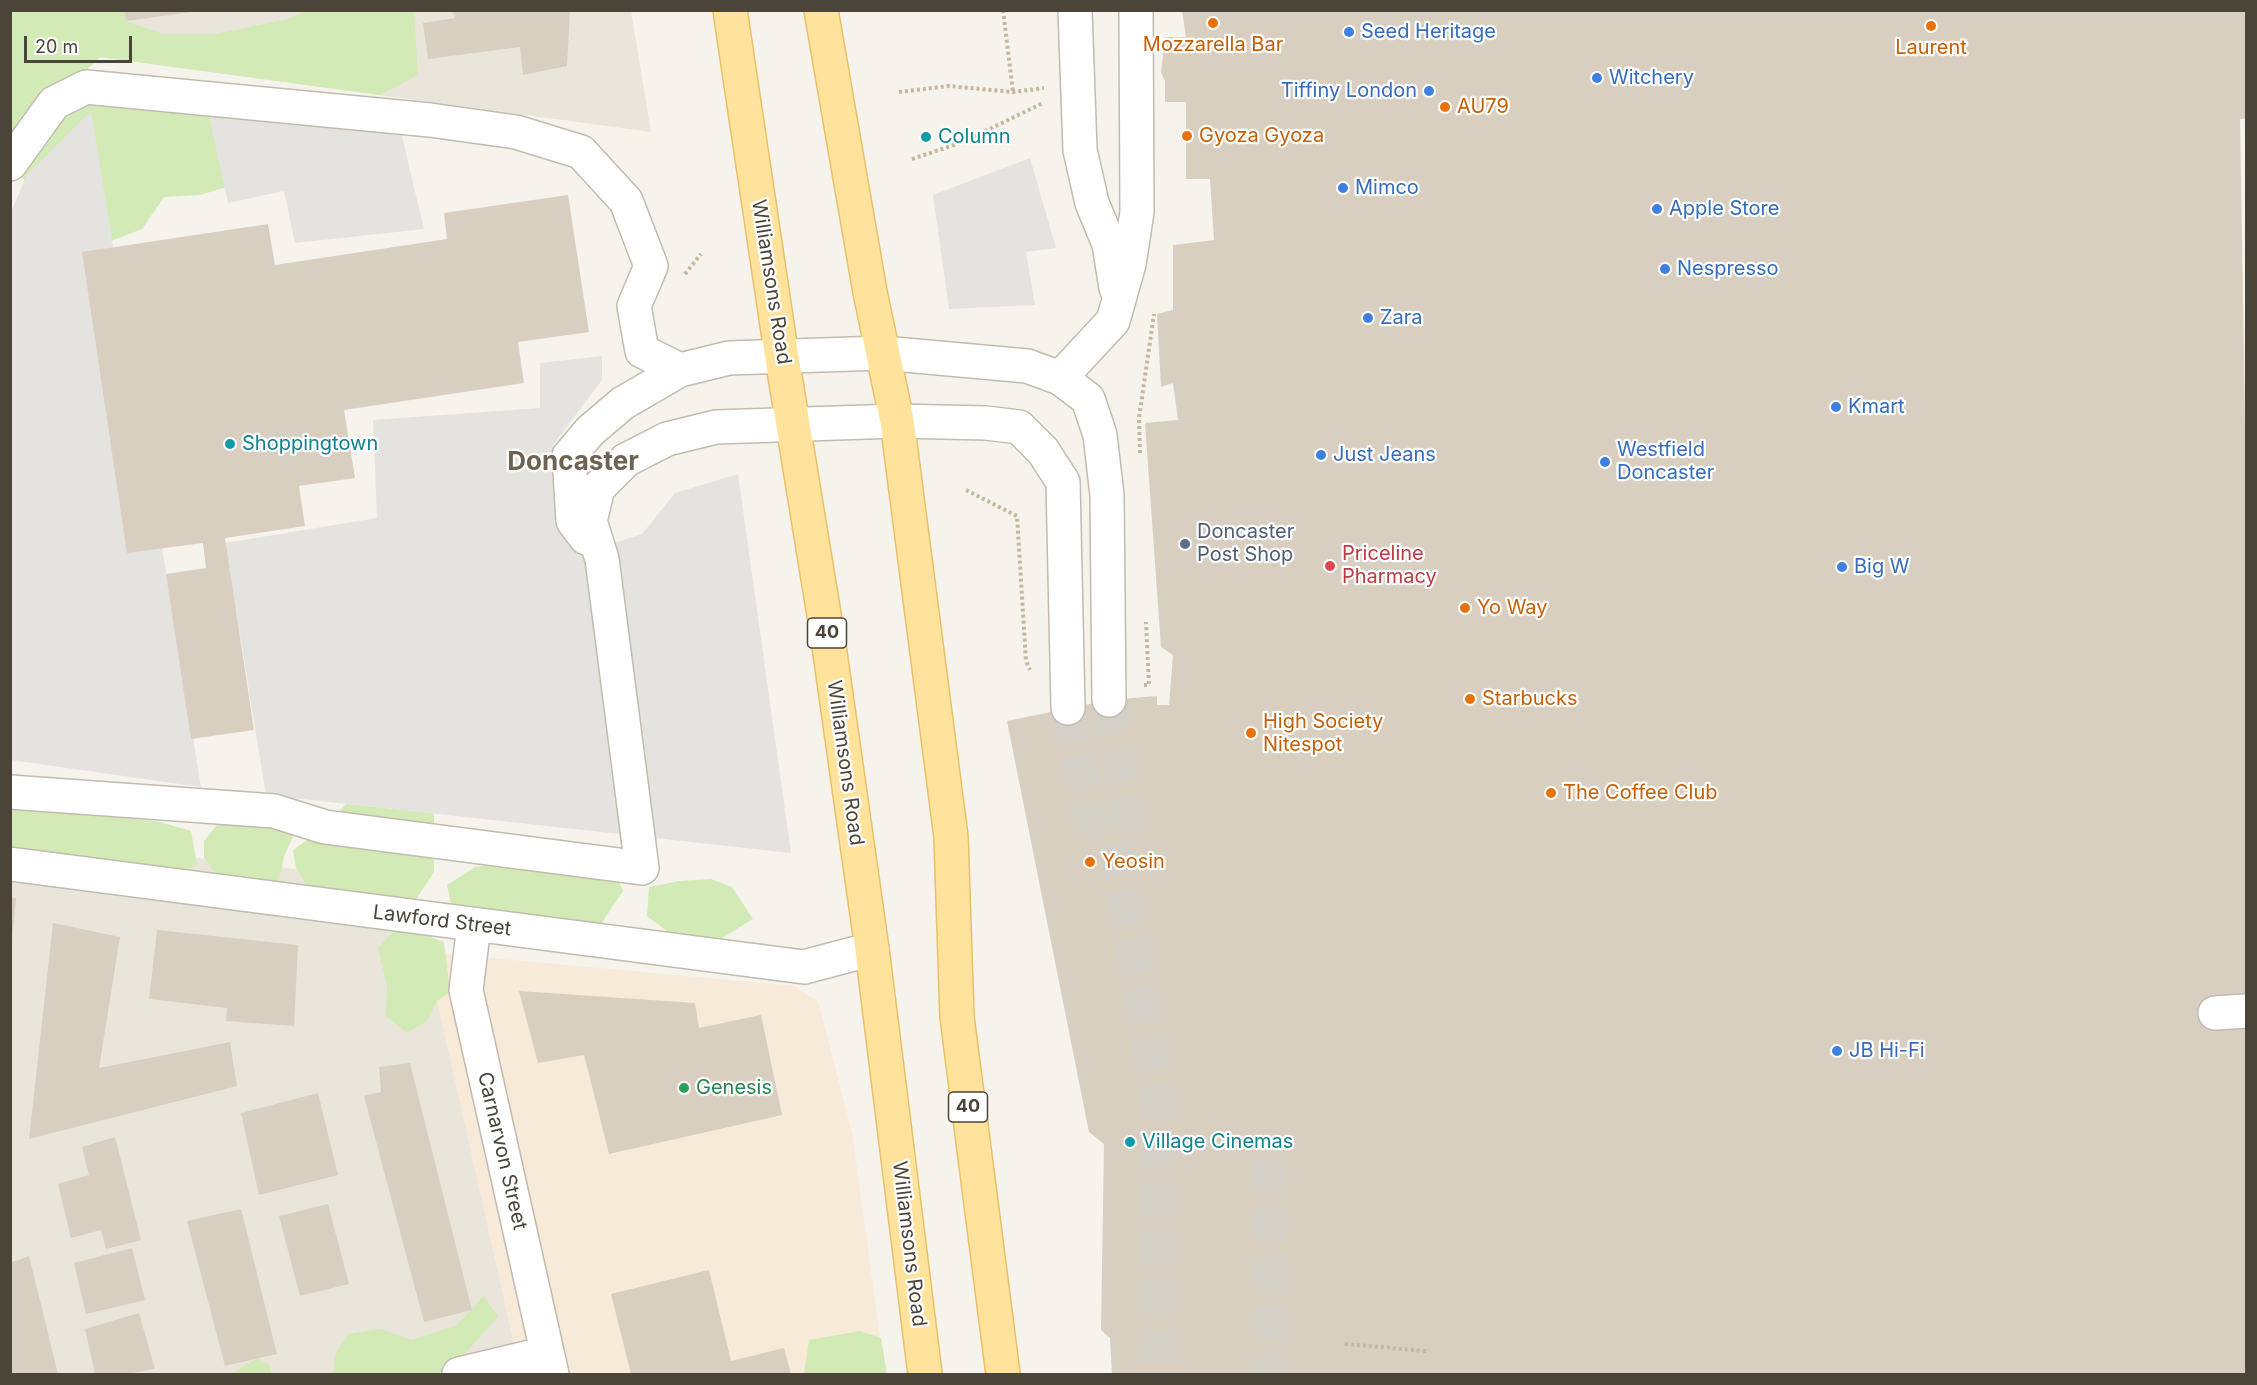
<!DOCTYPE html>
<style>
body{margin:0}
#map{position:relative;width:2257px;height:1385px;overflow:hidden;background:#f6f3ec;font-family:Inter,sans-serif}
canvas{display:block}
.frame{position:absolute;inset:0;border:12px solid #4b4439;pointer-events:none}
.scale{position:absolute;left:24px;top:36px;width:108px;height:27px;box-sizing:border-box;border:3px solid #4b4439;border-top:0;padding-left:8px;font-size:18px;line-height:21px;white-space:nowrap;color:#4b4439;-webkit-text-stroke:4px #fff;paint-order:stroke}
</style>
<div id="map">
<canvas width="2257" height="1385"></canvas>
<div class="frame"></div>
<div class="scale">20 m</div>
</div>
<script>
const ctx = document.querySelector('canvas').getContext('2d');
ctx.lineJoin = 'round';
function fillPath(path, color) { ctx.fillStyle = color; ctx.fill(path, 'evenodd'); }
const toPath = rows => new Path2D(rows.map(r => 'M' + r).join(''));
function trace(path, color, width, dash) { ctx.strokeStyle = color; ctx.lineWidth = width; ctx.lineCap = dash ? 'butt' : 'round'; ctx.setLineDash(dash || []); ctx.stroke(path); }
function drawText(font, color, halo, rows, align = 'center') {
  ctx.font = font + ' Inter,sans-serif'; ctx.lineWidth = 4.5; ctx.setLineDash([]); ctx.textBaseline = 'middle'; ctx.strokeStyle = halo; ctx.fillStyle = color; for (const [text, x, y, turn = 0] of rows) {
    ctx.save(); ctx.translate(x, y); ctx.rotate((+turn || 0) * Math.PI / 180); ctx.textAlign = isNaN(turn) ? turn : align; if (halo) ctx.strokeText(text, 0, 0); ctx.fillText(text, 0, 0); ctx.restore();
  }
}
const residential = toPath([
 [11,11,631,11,651,132,11,45],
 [11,837,411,882,521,1374,11,1374]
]);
const commercial = toPath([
 [426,952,795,986,818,1001,852,1132,885,1374,521,1374]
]);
const green = toPath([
 [11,11,124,11,126,21,163,34,216,34,288,19,307,11,414,11,418,75,380,95,100,57,54,103,56,116,101,88,165,78,194,83,239,128,237,184,200,195,164,197,142,229,82,252,48,218,13,162,11,164],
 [346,804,434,813,434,872,415,901,308,888,296,868,293,850,325,827],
 [11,809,135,819,160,822,191,831,197,865,168,876,87,865,44,852,11,853],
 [266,810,294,835,284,856,278,885,219,877,204,858,204,841,217,825],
 [513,862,617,877,623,891,599,927,501,914,451,904,447,885,475,867],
 [711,879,732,887,753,919,722,938,683,943,647,916,649,887,680,881],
 [405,928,444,942,450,992,437,1001,427,1021,407,1033,386,1016,387,986,378,948,392,933],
 [484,1296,498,1317,446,1374,333,1374,335,1355,348,1334,381,1329,412,1340,457,1325],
 [860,1331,881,1338,887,1374,804,1374,809,1340],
 [257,1358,270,1365,271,1374,232,1374]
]);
const parking = toPath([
 [91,111,201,787,11,760,10,215,26,176],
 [208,111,400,128,424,229,295,243,284,191,228,203],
 [1030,158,1056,248,1026,252,1035,305,949,309,933,195],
 [602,356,602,380,553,445,581,554,642,534,675,493,738,474,791,853,266,795,225,543,377,518,373,420,540,408,540,363]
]);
const building = toPath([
 [124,10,192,10,192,12,126,21],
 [452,10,570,10,567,66,523,75,520,47,428,59,423,23,455,18],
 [1182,10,2246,10,2246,119,2240,119,2246,483,2246,1374,1112,1374,1110,1338,1101,1330,1104,1144,1089,1132,1007,721,1109,700,1157,696,1157,705,1169,705,1173,655,1161,647,1145,423,1178,420,1173,383,1161,387,1157,314,1173,310,1173,245,1214,240,1210,179,1186,179,1186,102,1165,102,1165,81,1161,73,1165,37,1186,37],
 [568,195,589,332,518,342,524,383,344,410,355,478,299,486,305,526,225,538,254,730,191,739,166,574,206,568,203,543,127,553,82,252,268,224,275,265,447,239,444,213],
 [10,897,16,898,12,940,10,940],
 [53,923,120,937,99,1068,230,1042,237,1086,29,1139],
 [157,930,298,945,294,1026,226,1021,227,1008,149,999],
 [519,991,695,1003,699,1028,761,1015,782,1115,609,1154,584,1055,538,1063],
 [410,1063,472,1310,424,1322,364,1096,381,1092,379,1067],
 [318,1093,338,1175,259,1195,241,1113],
 [115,1137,141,1240,106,1249,101,1230,71,1238,58,1184,89,1175,82,1147],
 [328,1204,349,1284,300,1296,279,1216],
 [241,1209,277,1354,225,1366,187,1221],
 [132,1248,145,1300,86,1314,74,1263],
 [29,1256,58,1374,10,1374,10,1263],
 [709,1270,731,1361,784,1348,791,1374,631,1374,611,1294],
 [139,1313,155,1369,126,1374,95,1374,85,1329]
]);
const minorTunnel = toPath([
 [1109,700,1127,810,1115,841,1157,1096,1158,1374],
 [1068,708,1090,815,1115,841],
 [1268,1159,1271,1374]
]);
const path = toPath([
 [1003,10,1013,92],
 [899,92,949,86,1013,92,1044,88],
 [912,159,963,142,1043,103],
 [685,274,701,254],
 [1140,453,1139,418,1154,314],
 [966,490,1017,516,1026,661,1030,670],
 [1144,685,1149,685,1146,622],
 [1345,1344,1426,1351]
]);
const minor = toPath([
 [1075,10,1080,150,1092,203,1109,244,1116,288],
 [10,164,54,103,86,87,430,120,516,132,581,152,626,201,651,266,634,306,642,351,680,370],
 [1060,378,1113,321,1129,264,1137,212,1136,10],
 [586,538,573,521,569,456,590,431,623,403,680,370,729,358,883,353,1027,366,1060,378,1088,399,1100,435,1107,495,1109,700],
 [10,792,274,811,325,827,642,868,602,559,590,521,598,488,626,460,667,439,716,427,897,421,986,423,1019,427,1043,451,1063,482,1068,708],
 [10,864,804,967,872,949],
 [474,925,466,990,552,1374],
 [2215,1013,2246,1011],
 [459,1374,547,1353]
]);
const major = toPath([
 [730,10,782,358,828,639,872,949,925,1374],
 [821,10,870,292,897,421,951,837,957,1017,1003,1374]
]);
const markers = [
 [1213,23,6,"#e8710a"],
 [1931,26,6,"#e8710a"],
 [1349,32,6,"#3f7fe0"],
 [1597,78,6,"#3f7fe0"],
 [1429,91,6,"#3f7fe0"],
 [1445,107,6,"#e8710a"],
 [1187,136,6,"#e8710a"],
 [926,137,6,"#0f9aa8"],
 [1343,188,6,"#3f7fe0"],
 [1657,209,6,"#3f7fe0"],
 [1665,269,6,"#3f7fe0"],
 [1368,318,6,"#3f7fe0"],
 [1836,407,6,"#3f7fe0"],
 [230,444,6,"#0f9aa8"],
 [1321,455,6,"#3f7fe0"],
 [1605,462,6,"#3f7fe0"],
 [1185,544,6,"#5c6f8a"],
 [1330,566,6,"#e0444e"],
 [1842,567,6,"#3f7fe0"],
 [1465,608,6,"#e8710a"],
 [1470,699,6,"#e8710a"],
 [1251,733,6,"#e8710a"],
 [1551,793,6,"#e8710a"],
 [1090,862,6,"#e8710a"],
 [1837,1051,6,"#3f7fe0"],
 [684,1088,6,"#2e9e5b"],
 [1130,1142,6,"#0f9aa8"]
];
const shields = [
 [827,633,39],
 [968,1107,39]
];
const shieldNames = [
 ["40",827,633],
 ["40",968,1107]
];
const shopNames = [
 ["Seed Heritage",1361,32],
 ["Witchery",1609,78],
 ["Tiffiny London",1417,91,"right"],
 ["Mimco",1355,188],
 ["Apple Store",1669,209],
 ["Nespresso",1677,269],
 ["Zara",1380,318],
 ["Kmart",1848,407],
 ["Westfield",1617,450],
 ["Doncaster",1617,473],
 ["Just Jeans",1333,455],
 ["Big W",1854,567],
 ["JB Hi-Fi",1849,1051]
];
const foodNames = [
 ["Mozzarella Bar",1213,45,"center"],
 ["Laurent",1931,48,"center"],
 ["AU79",1457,107],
 ["Gyoza Gyoza",1199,136],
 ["Yo Way",1477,608],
 ["Starbucks",1482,699],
 ["High Society",1263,722],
 ["Nitespot",1263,745],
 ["The Coffee Club",1563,793],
 ["Yeosin",1102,862]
];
const cultureNames = [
 ["Column",938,137],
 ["Shoppingtown",242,444],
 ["Village Cinemas",1142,1142]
];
const streetNames = [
 ["Williamsons Road",771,282,81],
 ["Williamsons Road",845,763,82],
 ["Lawford Street",442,921,7],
 ["Carnarvon Street",502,1151,77],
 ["Williamsons Road",909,1244,83]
];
const serviceNames = [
 ["Doncaster",1197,532],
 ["Post Shop",1197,555]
];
const healthNames = [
 ["Priceline",1342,554],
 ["Pharmacy",1342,577]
];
const leisureNames = [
 ["Genesis",696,1088]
];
const districtNames = [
 ["Doncaster",573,462]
];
fillPath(residential, '#eae5da');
fillPath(commercial, '#f7ead8');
fillPath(green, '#d2eab5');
fillPath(parking, '#e5e3e0');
fillPath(building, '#d8cfc1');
trace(minorTunnel, '#d4d0c8', 33, [33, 16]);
trace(minor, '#c2bbae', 36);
trace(major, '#e6c16a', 36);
trace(path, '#c4b79f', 4, [3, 3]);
trace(minor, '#fff', 33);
trace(major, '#ffe39c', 33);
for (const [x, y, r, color] of markers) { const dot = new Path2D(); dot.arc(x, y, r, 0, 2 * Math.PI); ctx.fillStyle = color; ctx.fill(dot); trace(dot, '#fff', 2); }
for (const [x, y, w] of shields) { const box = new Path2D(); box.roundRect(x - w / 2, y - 15, w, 30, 4.5); ctx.fillStyle = '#fff'; ctx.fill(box); trace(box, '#4b4439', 1.5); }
drawText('bold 18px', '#4b4439', null, shieldNames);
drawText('20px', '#366cbe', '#fff', shopNames, 'left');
drawText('20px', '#c56008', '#fff', foodNames, 'left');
drawText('20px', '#0d838f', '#fff', cultureNames, 'left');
drawText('20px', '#4b4439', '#fff', streetNames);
drawText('20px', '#4e5e75', '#fff', serviceNames, 'left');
drawText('20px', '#be3a42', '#fff', healthNames, 'left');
drawText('20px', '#27864d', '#fff', leisureNames, 'left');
drawText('bold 26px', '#6e6250', '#fff', districtNames);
</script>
